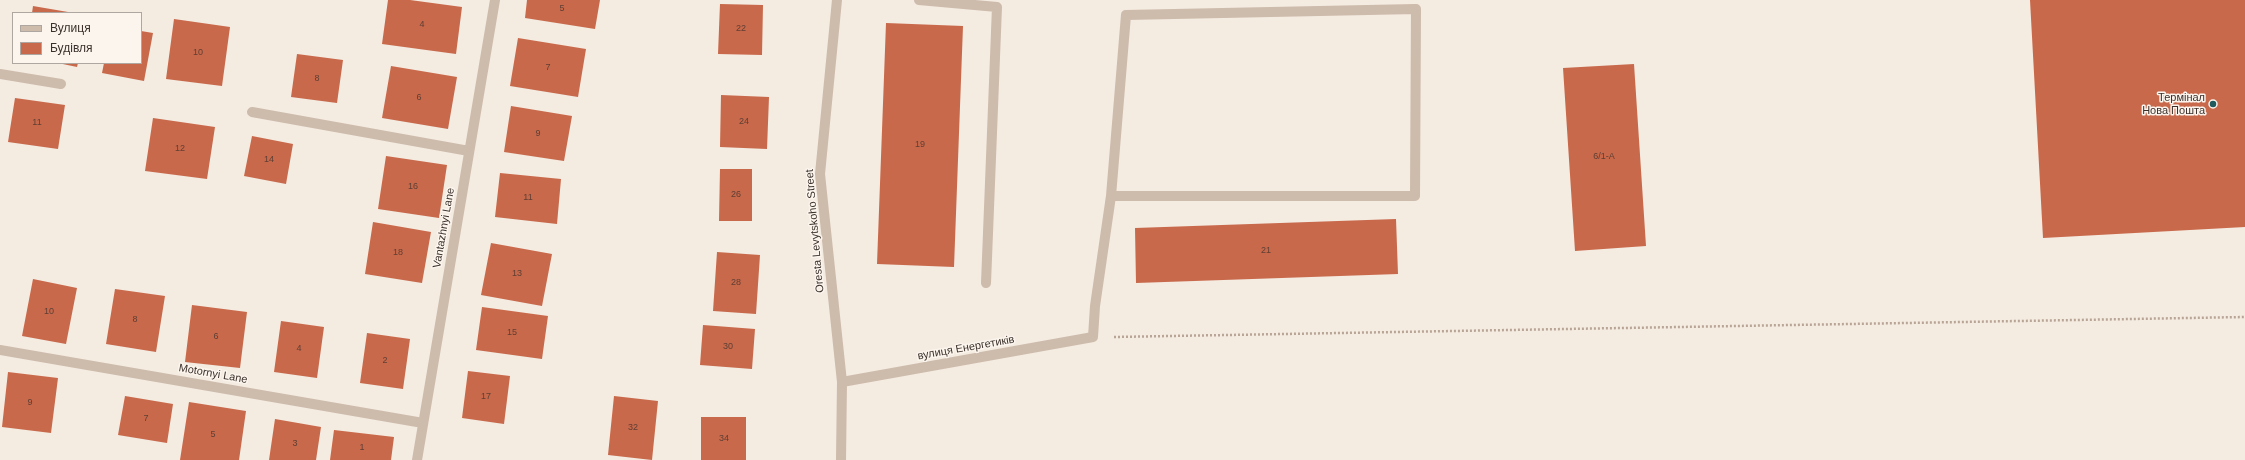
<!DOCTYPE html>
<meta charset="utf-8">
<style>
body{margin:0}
#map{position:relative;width:2245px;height:460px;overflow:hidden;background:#f4ebe1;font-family:Helvetica,sans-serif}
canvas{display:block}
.legend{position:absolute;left:12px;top:12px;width:130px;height:52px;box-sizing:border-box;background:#fbf5ee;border:1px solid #aea6a0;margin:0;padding:5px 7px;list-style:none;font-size:12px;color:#3b302b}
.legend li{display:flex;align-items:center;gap:8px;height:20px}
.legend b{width:20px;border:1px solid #aea6a0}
</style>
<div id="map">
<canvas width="2245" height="460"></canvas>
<ul class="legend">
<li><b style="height:5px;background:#cdbbac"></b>Вулиця</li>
<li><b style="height:11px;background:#c8694b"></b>Будівля</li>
</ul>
</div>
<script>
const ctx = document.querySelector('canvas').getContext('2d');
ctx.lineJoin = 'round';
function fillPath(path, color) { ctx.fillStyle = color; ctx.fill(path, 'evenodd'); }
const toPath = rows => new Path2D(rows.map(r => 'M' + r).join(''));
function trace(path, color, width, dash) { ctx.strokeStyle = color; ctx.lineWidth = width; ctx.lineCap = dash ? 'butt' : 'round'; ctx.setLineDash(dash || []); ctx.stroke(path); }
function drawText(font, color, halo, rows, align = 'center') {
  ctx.font = font + ' Helvetica,sans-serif'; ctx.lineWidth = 3; ctx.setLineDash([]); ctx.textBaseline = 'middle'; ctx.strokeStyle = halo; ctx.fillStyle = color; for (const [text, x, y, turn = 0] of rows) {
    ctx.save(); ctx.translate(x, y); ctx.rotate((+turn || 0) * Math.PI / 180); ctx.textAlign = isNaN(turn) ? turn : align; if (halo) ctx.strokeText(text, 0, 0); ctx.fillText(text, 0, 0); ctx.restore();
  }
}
const building = toPath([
 [388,0,410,0,462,7,456,54,382,44],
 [527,0,600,0,595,29,525,18],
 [2030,0,2245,0,2245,227,2043,238],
 [720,4,763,5,762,55,718,54],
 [33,6,68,12,68,13,32,13],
 [174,19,230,27,222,86,166,79],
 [886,23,963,26,954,267,877,264],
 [141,31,153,33,144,81,102,73,104,63,141,63],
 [518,38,586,49,578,97,510,86],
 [297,54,343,60,337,103,291,97],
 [58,63,78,63,77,67],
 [1634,64,1646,246,1575,251,1563,68],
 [391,66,457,77,448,129,382,118],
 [721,95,769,97,767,149,720,147],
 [15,98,65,105,58,149,8,142],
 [511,106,572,116,564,161,504,152],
 [153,118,215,127,207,179,145,171],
 [252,136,293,144,286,184,244,176],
 [386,156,447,165,439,218,378,209],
 [720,169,752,169,752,221,719,221],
 [500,173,561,179,557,224,495,217],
 [1396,219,1398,274,1136,283,1135,228],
 [373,222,431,232,422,283,365,274],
 [491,243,552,254,542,306,481,295],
 [717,252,760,255,756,314,713,311],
 [33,279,77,288,66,344,22,336],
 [115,289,165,296,156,352,106,344],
 [192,305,247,312,240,368,185,362],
 [482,307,548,316,542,359,476,350],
 [281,321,324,327,317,378,274,372],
 [703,325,755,329,752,369,700,365],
 [367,333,410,339,403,389,360,383],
 [468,371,510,376,504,424,462,418],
 [8,372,58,378,51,433,2,427],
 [125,396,173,404,167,443,118,435],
 [614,396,658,401,652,460,608,455],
 [189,402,246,411,239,460,180,460],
 [701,417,746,417,746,460,701,460],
 [275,419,321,427,316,460,269,460],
 [334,430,394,437,391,460,330,460]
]);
const path = toPath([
 [1114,337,2245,317]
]);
const service = toPath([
 [919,0,997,7,986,283],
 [1416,9,1415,196,1111,196,1126,15,1416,9],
 [842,382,1093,337,1095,306,1111,196]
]);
const minor = toPath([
 [837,0,820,174,842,382,841,460],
 [0,74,61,84],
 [252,112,469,151],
 [0,350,423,423],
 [417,460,495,0]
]);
const markers = [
 [2213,104,4,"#1f5a5e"]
];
const numberNames = [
 ["5",562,9],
 ["4",422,25],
 ["22",741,29],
 ["10",198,53],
 ["7",548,68],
 ["8",317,79],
 ["6",419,98],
 ["24",744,122],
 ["11",37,123],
 ["9",538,134],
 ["19",920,145],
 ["12",180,149],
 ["6/1-А",1604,157],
 ["14",269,160],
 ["16",413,187],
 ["26",736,195],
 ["11",528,198],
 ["21",1266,251],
 ["18",398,253],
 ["13",517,274],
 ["28",736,283],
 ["10",49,312],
 ["8",135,320],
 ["15",512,333],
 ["6",216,337],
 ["30",728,347],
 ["4",299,349],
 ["2",385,361],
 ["17",486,397],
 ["9",30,403],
 ["7",146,419],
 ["32",633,428],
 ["5",213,435],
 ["34",724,439],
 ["3",295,444],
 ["1",362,448]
];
const poiNames = [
 ["Термінал",2205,98],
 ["Нова Пошта",2205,111]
];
const streetNames = [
 ["Vantazhnyi Lane",444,228,-80],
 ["Oresta Levytskoho Street",815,231,-95],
 ["вулиця Енергетиків",966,348,-10],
 ["Motornyi Lane",213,374,10]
];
fillPath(building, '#c8694b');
trace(path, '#b9a596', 2.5, [2, 2]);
trace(service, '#cdbbac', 10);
trace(minor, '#cdbbac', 10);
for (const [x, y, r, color] of markers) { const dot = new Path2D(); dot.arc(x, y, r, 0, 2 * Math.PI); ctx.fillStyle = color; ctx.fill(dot); trace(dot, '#fbf5ee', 1.5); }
drawText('9px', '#5e3e33', null, numberNames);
drawText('11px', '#3b302b', '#fbf5ee', poiNames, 'right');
drawText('11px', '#3b302b', '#fbf5ee', streetNames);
</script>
